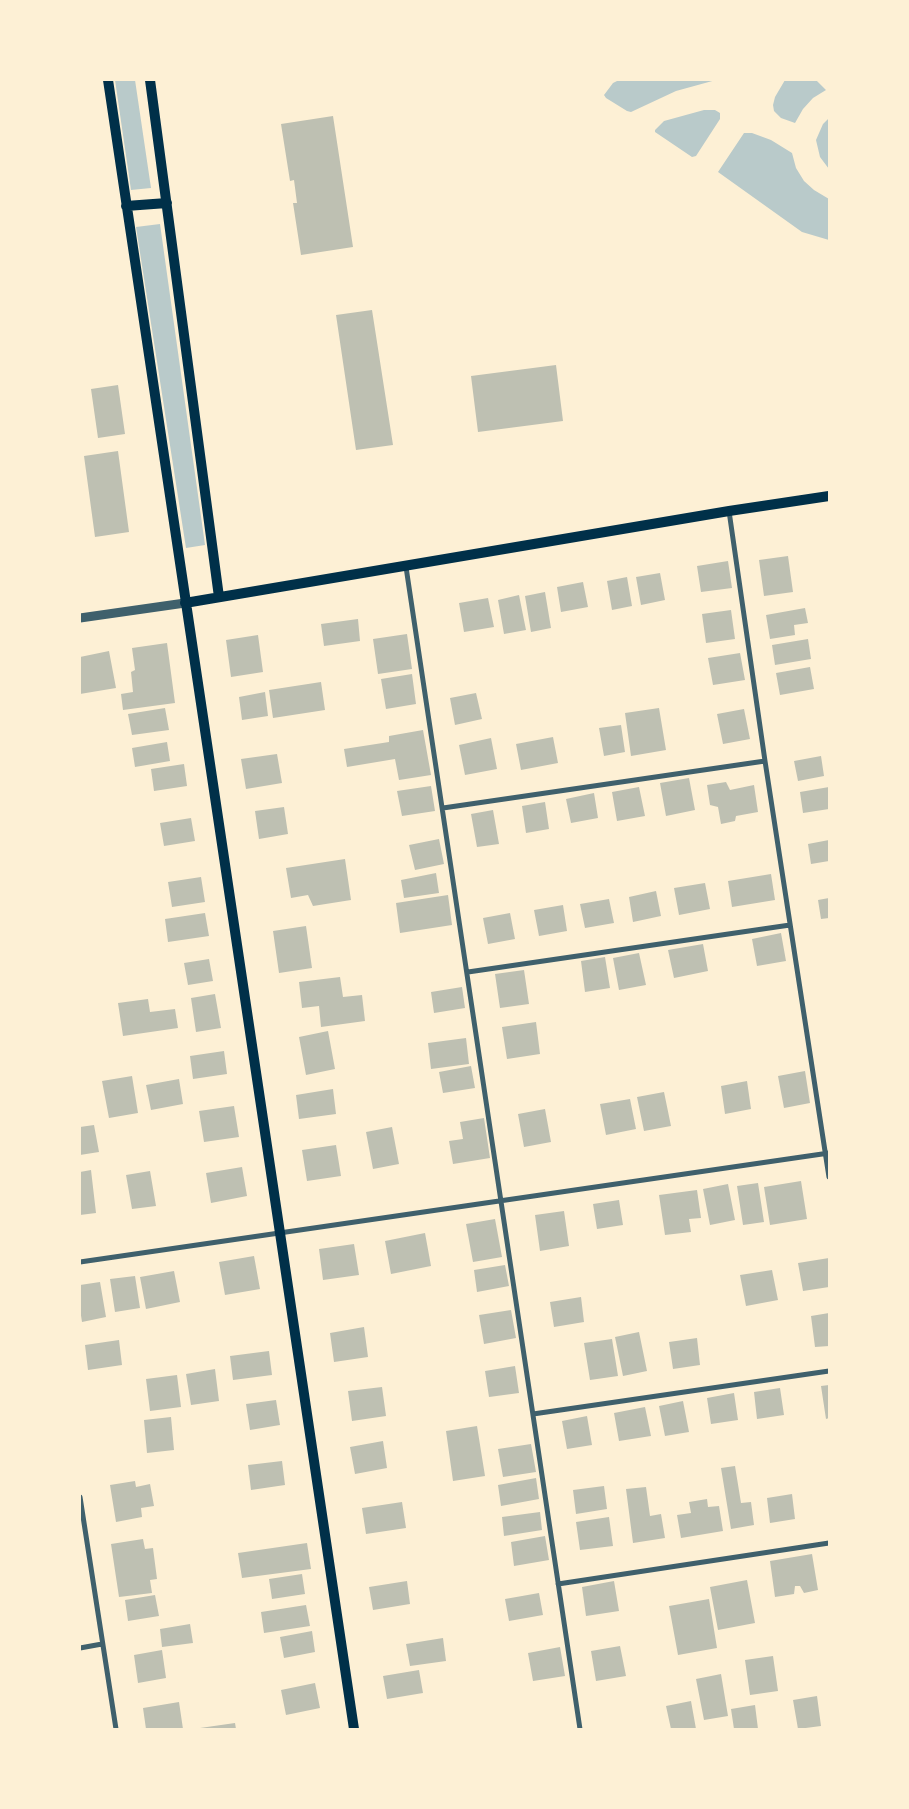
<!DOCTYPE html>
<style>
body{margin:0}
#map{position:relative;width:909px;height:1809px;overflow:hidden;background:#fdf0d5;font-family:"Exo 2",sans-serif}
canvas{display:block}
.frame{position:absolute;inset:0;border:81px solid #fdf0d5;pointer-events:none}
</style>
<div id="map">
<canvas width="909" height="1809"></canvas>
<div class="frame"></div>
</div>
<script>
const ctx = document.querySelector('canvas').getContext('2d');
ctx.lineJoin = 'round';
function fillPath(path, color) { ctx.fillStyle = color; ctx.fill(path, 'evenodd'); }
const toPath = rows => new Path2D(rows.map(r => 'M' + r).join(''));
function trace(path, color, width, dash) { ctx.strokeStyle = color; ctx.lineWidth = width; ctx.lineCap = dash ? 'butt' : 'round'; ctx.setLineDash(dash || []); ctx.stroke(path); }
const green = toPath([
 [115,80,135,80,151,188,131,190],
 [619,80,716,80,676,91,631,112,627,111,606,98,604,95,613,83],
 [785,80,816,80,826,90,813,98,803,109,795,123,781,118,774,111,773,105,775,97],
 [704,110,715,110,720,113,720,119,696,156,692,157,655,132,655,130,664,121],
 [829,118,829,169,820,157,816,140,823,124],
 [744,133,752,133,771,140,792,153,796,168,804,181,814,190,829,199,829,240,802,232,718,172],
 [160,224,205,545,186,548,136,227]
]);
const building = toPath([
 [333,116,353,247,301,255,293,203,297,203,294,180,290,181,281,124],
 [372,310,393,445,356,450,336,315],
 [556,365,563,421,478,432,471,376],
 [118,385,125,434,98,438,91,389],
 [118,451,129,532,95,537,84,456],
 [788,556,793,592,764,596,759,560],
 [728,561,732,588,701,592,697,566],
 [660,573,665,600,641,605,636,577],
 [627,577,632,606,612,610,607,581],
 [583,582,588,607,561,612,557,587],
 [545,592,551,628,531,632,525,596],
 [519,595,526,630,504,634,498,600],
 [488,598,494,627,464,632,459,603],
 [805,608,808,623,794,625,795,635,770,639,766,615],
 [731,610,735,639,706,643,702,614],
 [358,619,360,641,324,646,321,624],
 [407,634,412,669,378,674,373,639],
 [258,635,263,672,231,677,226,640],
 [808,639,811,659,775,665,772,645],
 [167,643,175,703,123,710,121,694,133,692,131,672,135,670,132,648],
 [109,651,116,688,80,694,80,657],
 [740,653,745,680,713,685,708,658],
 [810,667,814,689,780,695,776,673],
 [412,674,416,704,386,709,381,679],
 [321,682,325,710,273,718,269,690],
 [265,692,268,716,242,720,239,697],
 [476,693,482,719,455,725,450,698],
 [165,708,169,730,132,735,128,714],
 [659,708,666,750,631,756,625,713],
 [744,709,750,739,723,744,717,714],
 [621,725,625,752,604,756,599,728],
 [423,730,431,775,399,780,395,759,347,767,344,749,389,742,389,736],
 [553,737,558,763,521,770,516,744],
 [491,738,497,769,465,775,459,745],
 [167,742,170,761,135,767,132,748],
 [277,754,282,783,246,789,241,759],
 [821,756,824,776,798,781,794,761],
 [184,764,187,786,154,791,151,769],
 [689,778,695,810,666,816,660,783],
 [726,782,730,790,754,785,758,812,736,816,735,821,721,824,718,807,710,805,707,785],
 [431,786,435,811,402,816,397,791],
 [639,787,645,816,617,821,612,792],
 [829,787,829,809,803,813,800,792],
 [594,793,598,818,571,823,566,799],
 [545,802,549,829,526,833,522,806],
 [284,807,288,834,259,839,255,811],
 [493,810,499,844,477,847,471,814],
 [191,818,195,841,164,846,160,823],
 [439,839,444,864,415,870,409,845],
 [829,840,829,861,811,864,808,844],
 [345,859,351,900,313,906,308,895,291,898,286,868],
 [436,873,439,893,404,898,401,880],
 [771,874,775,900,732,907,728,881],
 [201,877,205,902,172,907,168,882],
 [705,883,710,909,679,915,674,888],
 [656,891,661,916,633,922,629,897],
 [448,895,452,925,400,933,396,903],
 [829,898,829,918,821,919,818,900],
 [609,899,614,923,585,928,580,904],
 [563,905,567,931,539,936,534,910],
 [205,913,209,936,168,942,165,919],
 [510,913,515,939,488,944,483,918],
 [306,926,312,968,279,973,273,931],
 [781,933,786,961,757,966,752,939],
 [703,944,708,971,674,978,668,950],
 [639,953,646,985,619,990,613,958],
 [605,957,610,988,585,992,581,961],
 [209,959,213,981,188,985,184,963],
 [524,970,529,1004,500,1008,495,974],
 [340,977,343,997,362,995,365,1021,321,1027,319,1006,302,1008,299,982],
 [462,987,465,1008,434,1013,431,992],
 [215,994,221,1028,196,1032,191,998],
 [148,999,150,1012,175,1009,178,1028,123,1036,118,1003],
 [536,1022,540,1054,507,1059,502,1027],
 [328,1031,335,1069,306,1075,299,1037],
 [466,1038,469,1064,431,1069,428,1043],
 [224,1051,227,1074,193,1079,190,1056],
 [471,1066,475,1088,443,1093,439,1072],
 [805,1071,810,1103,784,1108,778,1076],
 [132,1076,138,1113,109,1118,102,1081],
 [179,1079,183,1104,151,1110,146,1085],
 [747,1081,751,1109,725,1114,721,1086],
 [333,1089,336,1114,299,1119,296,1095],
 [664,1092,671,1126,644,1131,637,1097],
 [630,1099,636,1129,606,1135,600,1104],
 [234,1106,239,1137,204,1142,199,1111],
 [545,1109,551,1142,524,1147,518,1114],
 [484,1118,490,1158,453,1164,449,1141,463,1139,460,1122],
 [94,1125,99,1152,80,1155,80,1127],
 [392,1127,399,1164,373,1169,366,1132],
 [336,1145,341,1176,307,1181,302,1150],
 [242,1167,247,1196,211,1203,206,1173],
 [91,1170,96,1213,80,1215,80,1172],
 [150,1171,156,1206,132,1209,126,1175],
 [801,1181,807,1219,770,1225,764,1187],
 [758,1183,764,1222,743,1225,737,1186],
 [728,1184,735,1220,710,1225,703,1189],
 [697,1190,701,1218,689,1219,691,1232,665,1235,659,1195],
 [619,1200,623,1225,597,1229,593,1204],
 [564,1211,569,1246,540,1251,535,1215],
 [495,1219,502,1257,473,1262,466,1224],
 [425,1233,431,1266,391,1274,385,1241],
 [354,1244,359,1275,323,1280,319,1249],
 [254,1256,260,1289,225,1295,219,1262],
 [829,1258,829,1287,803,1291,798,1263],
 [505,1265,509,1286,477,1292,474,1270],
 [772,1270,778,1300,746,1306,740,1275],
 [174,1271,180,1302,146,1309,140,1277],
 [135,1276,140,1308,115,1312,110,1279],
 [100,1282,106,1317,82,1322,80,1309,80,1285],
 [581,1297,584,1322,554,1327,550,1302],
 [511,1310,516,1338,484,1344,479,1315],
 [829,1313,829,1346,815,1347,811,1316],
 [364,1327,368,1357,334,1362,330,1333],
 [639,1332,647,1371,623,1376,615,1337],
 [697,1338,700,1365,673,1369,669,1342],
 [612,1339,618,1376,590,1380,584,1343],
 [119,1340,122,1365,88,1370,85,1345],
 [269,1351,272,1375,233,1380,230,1356],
 [515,1366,519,1393,489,1397,485,1371],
 [215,1369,219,1401,191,1405,186,1374],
 [177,1375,181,1407,150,1411,146,1379],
 [829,1385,829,1418,826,1419,821,1386],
 [382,1387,386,1416,352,1421,348,1391],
 [780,1388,784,1415,757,1419,754,1392],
 [734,1393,738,1420,711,1424,707,1398],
 [276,1400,280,1425,250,1430,246,1404],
 [683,1401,689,1432,665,1436,659,1406],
 [645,1407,651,1436,619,1441,614,1413],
 [587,1416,592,1445,567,1449,562,1421],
 [171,1417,174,1450,147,1453,144,1420],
 [477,1426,485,1476,453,1481,446,1431],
 [383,1441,387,1468,355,1474,350,1447],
 [531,1444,536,1472,503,1477,498,1449],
 [282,1461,285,1485,251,1490,248,1465],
 [735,1466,741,1503,751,1502,754,1525,731,1529,721,1468],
 [536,1478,539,1499,501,1506,498,1485],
 [135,1481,136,1487,150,1484,154,1506,141,1508,142,1517,116,1522,110,1485],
 [604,1486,607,1509,576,1514,573,1490],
 [646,1487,650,1516,661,1514,665,1538,633,1543,626,1489],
 [792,1494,795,1519,770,1523,767,1498],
 [707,1499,708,1507,719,1506,723,1531,681,1538,677,1515,691,1513,689,1502],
 [402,1502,406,1528,366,1534,362,1508],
 [540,1512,542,1530,504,1536,502,1517],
 [609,1517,613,1546,580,1550,576,1522],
 [545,1536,549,1560,514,1566,511,1542],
 [143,1539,145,1549,153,1548,157,1579,150,1580,152,1593,119,1597,111,1544],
 [307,1543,311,1569,242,1578,238,1553],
 [812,1554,818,1590,804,1593,800,1586,795,1586,794,1594,775,1597,770,1561],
 [302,1574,305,1594,272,1599,269,1579],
 [747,1580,755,1623,718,1630,710,1587],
 [407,1581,410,1604,373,1610,369,1587],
 [614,1581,619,1611,586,1616,582,1587],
 [539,1593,543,1615,509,1621,505,1599],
 [155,1595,159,1616,128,1621,125,1600],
 [709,1599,717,1648,678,1655,669,1606],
 [306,1605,310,1626,264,1633,261,1612],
 [190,1624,193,1643,162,1647,160,1629],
 [312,1631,315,1652,284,1658,280,1637],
 [443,1638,446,1661,410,1666,406,1644],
 [620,1646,626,1676,596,1681,591,1651],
 [560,1647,565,1676,533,1681,528,1653],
 [162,1650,166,1678,138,1683,134,1655],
 [773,1656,778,1691,750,1695,745,1660],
 [419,1670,423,1693,387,1699,383,1676],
 [721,1674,728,1716,704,1720,696,1679],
 [315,1683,320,1708,286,1715,281,1690],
 [817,1696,821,1726,798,1729,793,1700],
 [691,1701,696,1729,671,1729,666,1706],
 [179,1702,183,1729,146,1729,143,1708],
 [755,1705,758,1729,734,1729,731,1709],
 [235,1723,236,1729,200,1729,200,1728]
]);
const minor = toPath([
 [729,511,765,761,829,1177],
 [406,567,580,1729],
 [443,808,765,761],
 [468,972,790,925],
 [80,1262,829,1153],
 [533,1414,829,1371],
 [80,1497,116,1729],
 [558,1584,829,1543],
 [80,1648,102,1644]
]);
const tertiary = toPath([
 [80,618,185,603]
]);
const secondary = toPath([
 [108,80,354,1729],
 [150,80,219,597],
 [126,206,167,203],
 [185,603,729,511,829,496]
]);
fillPath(green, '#b9caca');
fillPath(building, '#bec0b2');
trace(minor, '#3f606c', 5);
trace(tertiary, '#3f606c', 9);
trace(secondary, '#003049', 10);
</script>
